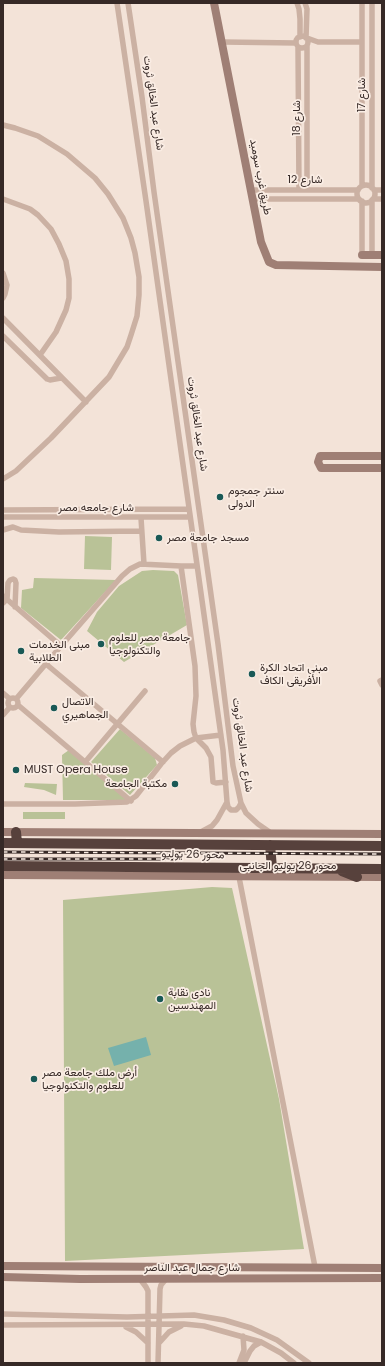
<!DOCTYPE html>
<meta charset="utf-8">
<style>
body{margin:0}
#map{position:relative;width:385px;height:1366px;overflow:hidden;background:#f3e3d8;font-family:Poppins,sans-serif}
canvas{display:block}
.frame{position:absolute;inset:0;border:4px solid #362926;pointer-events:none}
</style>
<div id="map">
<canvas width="385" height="1366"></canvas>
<div class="frame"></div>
</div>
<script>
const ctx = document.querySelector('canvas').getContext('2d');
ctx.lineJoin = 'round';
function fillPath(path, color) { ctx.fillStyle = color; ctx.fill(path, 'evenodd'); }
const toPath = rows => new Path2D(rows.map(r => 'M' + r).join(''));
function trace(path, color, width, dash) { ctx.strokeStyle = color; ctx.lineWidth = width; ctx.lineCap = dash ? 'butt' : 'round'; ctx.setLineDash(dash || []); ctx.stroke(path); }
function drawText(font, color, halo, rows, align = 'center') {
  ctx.font = font + ' Poppins,Vazirmatn,sans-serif'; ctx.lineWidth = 3.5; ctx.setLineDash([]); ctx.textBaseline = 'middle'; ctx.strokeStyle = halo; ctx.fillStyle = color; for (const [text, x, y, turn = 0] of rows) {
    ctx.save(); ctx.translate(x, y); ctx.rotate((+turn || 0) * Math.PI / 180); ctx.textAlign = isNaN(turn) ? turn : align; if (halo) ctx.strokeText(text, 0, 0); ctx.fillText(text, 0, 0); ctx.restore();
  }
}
const green = toPath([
 [85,536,112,537,111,570,84,569],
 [153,570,174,571,178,575,187,625,124,662,87,631,97,612,119,586,142,571],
 [34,578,116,580,61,640,21,608,22,590,33,588],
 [120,729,155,758,157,765,130,795,91,762],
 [69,750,126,798,125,800,63,800,62,755],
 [25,783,57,784,56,795,44,790,24,787],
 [23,812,65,812,65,819,23,819],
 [212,887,232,888,279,1099,304,1249,65,1261,63,900]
]);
const water = toPath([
 [146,1037,151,1055,114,1066,108,1048]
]);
const street = toPath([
 [117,3,146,201,223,750,227,802,217,820,212,826,199,833],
 [128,3,142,97,154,192,218,644,233,766,241,803,246,813,258,824,271,833],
 [297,3,299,9,300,19,300,37],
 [305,3,307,9,306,38],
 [372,3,372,188],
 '296 42a6 6 0 1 1 12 0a6 6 0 1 1-12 0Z',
 [307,38,318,42,362,42],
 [223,42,296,43],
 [307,46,307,190],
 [298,47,299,190],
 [3,125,15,128,38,136,67,154,95,178,108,194,123,218,131,238,135,253,139,277,139,295,137,316,131,335,127,347,109,377,51,438,16,471,3,479],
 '357 194a9 9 0 1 1 18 0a9 9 0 1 1-18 0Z',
 [362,186,362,3],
 [251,190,358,190],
 [374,190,382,190],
 [3,199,30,209,38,215,51,229,59,244,66,261,69,279,69,298,66,310,56,332,40,355],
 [252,199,359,199],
 [373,199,382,199],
 [372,200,372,255],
 [362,201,362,255],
 [3,273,7,285,5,294,3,298],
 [3,318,86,402],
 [3,336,47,379,50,380,61,378],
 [3,510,188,509],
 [3,517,189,517],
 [141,518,144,564],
 [3,530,13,527,21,530,59,532,141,531],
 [181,566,195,666,196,696,193,724,194,732,196,738,206,748,211,757,213,782,216,783,226,782],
 [3,596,61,646],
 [3,603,7,599,8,583,10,580,13,579,15,580,16,583,15,607],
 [46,664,163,762],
 [382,680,380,681,382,685],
 [3,693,10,699],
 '8 703a5 5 0 1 1 10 0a5 5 0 1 1-10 0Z',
 [16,699,61,646,122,576,130,569,140,564,181,566,196,566],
 [18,705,131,801],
 [3,715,10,707],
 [86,761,145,691],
 [227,802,228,807,231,810,236,810,239,807,241,803],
 [3,804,75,804,127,802,136,796,161,764,171,753,180,746,196,738,221,735],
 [239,877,315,1267],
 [140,1279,146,1287,148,1291,148,1363],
 [3,1314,127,1317,194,1315,224,1320,251,1328,277,1340,309,1363],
 [3,1325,184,1324,204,1326,261,1342,281,1353,294,1363],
 [126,1327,136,1332,148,1343],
 [159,1343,169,1332,181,1326],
 [158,1363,160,1289,161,1285,166,1279],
 [239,1363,244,1350,243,1336],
 [244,1363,250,1351,254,1346,261,1342]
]);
const secondary = toPath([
 [214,3,261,242,269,262,276,265,382,267],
 [362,255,382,255],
 [382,456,320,456,318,462,321,468,382,468],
 [3,832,382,834],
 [3,875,382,877],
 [3,1266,382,1268],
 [3,1277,80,1279,382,1278]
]);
const highway = toPath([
 [16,832,17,843],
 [3,843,382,846],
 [270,845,272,868],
 [3,866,382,869],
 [342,871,357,877]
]);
const rail = toPath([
 [3,852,382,854],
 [3,859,181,859]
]);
const markers = [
 [220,497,4,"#195956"],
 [159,538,4,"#195956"],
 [101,644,4,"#195956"],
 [21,651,4,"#195956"],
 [252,674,4,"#195956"],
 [54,708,4,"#195956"],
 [16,770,4,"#195956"],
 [175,784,4,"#195956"],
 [160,999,4,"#195956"],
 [34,1079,4,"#195956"]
];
const streetNames = [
 ["شارع 17",362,95,-90],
 ["شارع عبد الخالق ثروت",153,103,82],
 ["شارع 18",297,118,-90],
 ["طريق غرب سوميد",260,177,79],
 ["شارع 12",305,180],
 ["شارع عبد الخالق ثروت",197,424,82],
 ["شارع جامعه مصر",96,508],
 ["شارع عبد الخالق ثروت",242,745,82],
 ["محور 26 يوليو",193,855,1],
 ["محور 26 يوليو الجانبى",288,866],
 ["شارع جمال عبد الناصر",192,1268]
];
const poiNames = [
 ["سنتر جمجوم",228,491],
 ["الدولى",228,504],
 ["مسجد جامعة مصر",167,538],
 ["جامعة مصر للعلوم",109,638],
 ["والتكنولوجيا",109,651],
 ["مبنى الخدمات",29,645],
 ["الطلابية",29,658],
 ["مبنى اتحاد الكرة",260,668],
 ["الأفريقى الكاف",260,681],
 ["الاتصال",62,702],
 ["الجماهيري",62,715],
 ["MUST Opera House",24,770],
 ["مكتبة الجامعة",167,784,"right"],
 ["نادى نقابة",168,993],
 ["المهندسين",168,1006],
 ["أرض ملك جامعة مصر",42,1073],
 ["للعلوم والتكنولوجيا",42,1086]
];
fillPath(green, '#b9c297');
fillPath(water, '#75b1ac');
trace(street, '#cbb1a3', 5.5);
trace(secondary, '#9f7f75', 8);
trace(highway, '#57413c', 10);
trace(rail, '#362926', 3);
trace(rail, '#faede4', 1.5, [4.5]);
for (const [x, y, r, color] of markers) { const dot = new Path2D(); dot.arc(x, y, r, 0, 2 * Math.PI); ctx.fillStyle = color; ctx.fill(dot); trace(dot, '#faede4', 1.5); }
drawText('11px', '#362926', '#faede4', streetNames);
drawText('11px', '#362926', '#faede4', poiNames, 'left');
</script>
